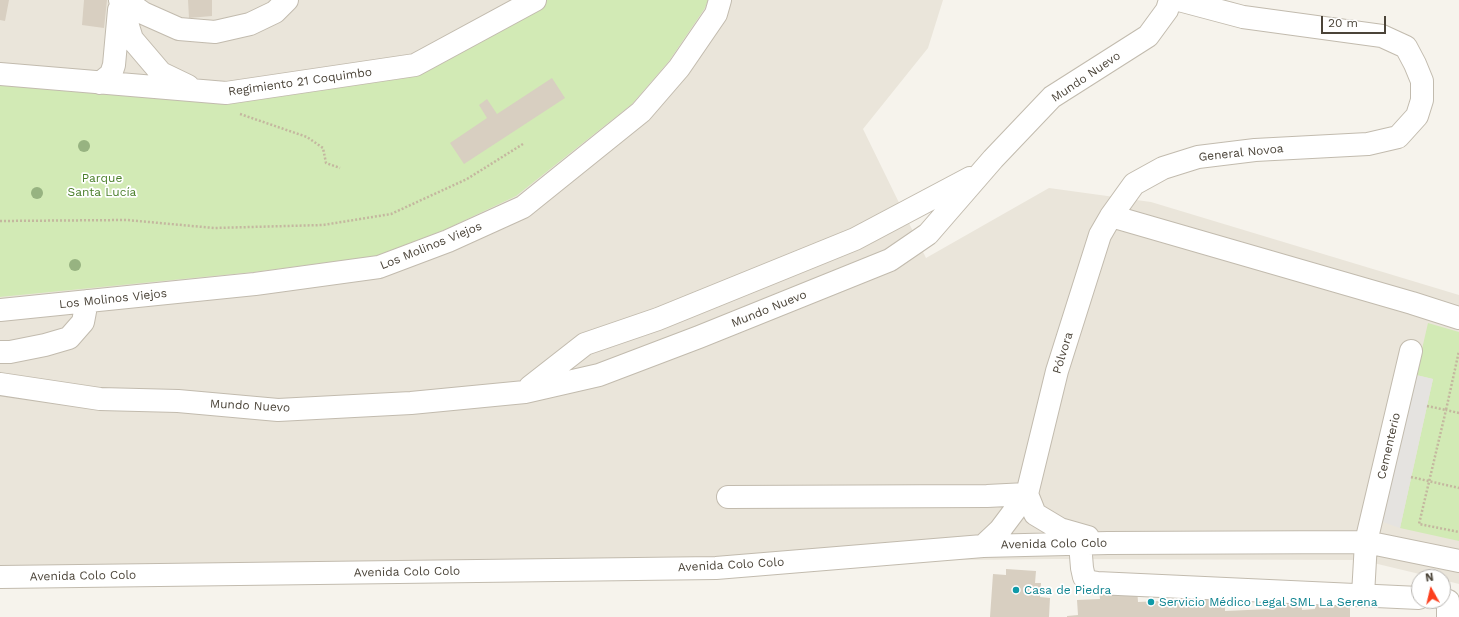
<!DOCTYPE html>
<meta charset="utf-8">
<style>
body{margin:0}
#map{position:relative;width:1459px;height:617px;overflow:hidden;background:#f6f3ec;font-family:"Work Sans",sans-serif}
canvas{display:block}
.north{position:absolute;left:1411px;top:569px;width:40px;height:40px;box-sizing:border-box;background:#fff;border:1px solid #b7b4b0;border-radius:50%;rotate:352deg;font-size:11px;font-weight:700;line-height:16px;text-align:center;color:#4b4439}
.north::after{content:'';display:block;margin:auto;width:14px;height:18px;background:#fc3f1d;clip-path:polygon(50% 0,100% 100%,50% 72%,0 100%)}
.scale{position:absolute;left:1321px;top:16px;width:65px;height:18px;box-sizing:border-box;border:2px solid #4b4439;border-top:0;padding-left:5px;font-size:12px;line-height:14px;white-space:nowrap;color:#4b4439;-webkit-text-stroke:3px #fff;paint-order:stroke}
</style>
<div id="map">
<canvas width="1459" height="617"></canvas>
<div class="north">N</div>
<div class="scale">20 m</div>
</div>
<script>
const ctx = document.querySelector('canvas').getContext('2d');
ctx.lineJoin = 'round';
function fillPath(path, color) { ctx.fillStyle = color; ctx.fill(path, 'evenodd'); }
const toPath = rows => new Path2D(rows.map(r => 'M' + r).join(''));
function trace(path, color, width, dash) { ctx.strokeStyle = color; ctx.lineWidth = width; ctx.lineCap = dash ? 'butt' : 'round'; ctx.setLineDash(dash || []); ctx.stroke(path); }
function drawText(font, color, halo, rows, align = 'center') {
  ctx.font = font + ' "Work Sans",sans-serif'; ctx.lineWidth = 3.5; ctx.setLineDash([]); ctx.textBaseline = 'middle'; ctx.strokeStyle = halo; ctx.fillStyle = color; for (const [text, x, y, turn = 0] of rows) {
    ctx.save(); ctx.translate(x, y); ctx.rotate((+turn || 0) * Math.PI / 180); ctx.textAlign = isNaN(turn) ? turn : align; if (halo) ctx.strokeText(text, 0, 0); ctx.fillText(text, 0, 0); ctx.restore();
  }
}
const residential = toPath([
 [0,0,943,0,928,48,863,129,926,258,1049,188,1151,202,1459,295,1459,584,1443,580,1443,577,1432,577,1361,560,1054,559,0,571]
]);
const green = toPath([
 [535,0,708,0,705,8,669,61,632,104,516,196,444,230,376,256,254,272,0,297,0,74,226,93,415,65],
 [1428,323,1459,332,1459,541,1400,528,1433,379,1416,375]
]);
const parking = toPath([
 [1416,375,1433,379,1400,528,1380,521]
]);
const building = toPath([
 [0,0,9,0,5,21,0,20],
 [84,0,107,0,104,28,82,25],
 [188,0,212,0,212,16,189,18],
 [552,78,565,98,464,164,450,143,487,118,479,105,487,99,497,114],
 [1006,569,1036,571,1035,583,1041,583,1040,597,1050,598,1049,617,990,617,993,574,1006,575],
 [1137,588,1138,602,1225,598,1225,611,1270,609,1270,601,1301,600,1302,610,1315,609,1315,603,1350,601,1350,617,1067,617,1067,616,1078,615,1077,600,1100,599,1099,590]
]);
const path = toPath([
 [240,114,307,137,323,148,326,163,340,168],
 [0,221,127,220,214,228,323,225,391,214,467,179,523,144],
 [1427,406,1446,410,1459,351],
 [1459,413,1446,410,1419,524,1459,532],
 [1411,477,1459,488]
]);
const minor = toPath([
 [120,0,132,39,161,73,188,86],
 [125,0,143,13,179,29,215,32,250,24,275,12,287,0],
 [0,74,226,93,415,65,535,0],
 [100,83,111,74,114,65,119,10],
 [1111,216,1412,303,1459,318],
 [0,310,255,284,379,267,448,241,523,207,641,112,679,68,716,14,720,0],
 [0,352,10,352,45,345,69,338,83,322,87,301],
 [0,384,100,399,178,401,278,410,411,403,525,392,599,375,699,337,890,260,928,234,993,159,1052,97,1148,36,1167,10,1170,0],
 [530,387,585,344,658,319,855,239,970,178],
 [728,497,987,496,1027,494,1035,514,1060,529,1088,537],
 [1080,543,1082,568,1084,577,1090,582,1097,583,1419,598],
 [983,546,1000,530,1027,494,1057,371,1100,235,1111,216,1134,184,1163,168,1198,157,1255,150,1368,144,1398,137,1417,116,1422,100,1422,81,1415,64,1406,47,1382,36,1243,17,1179,0],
 [0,577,716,568,983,546,1108,543,1366,542,1459,561],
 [1363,595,1366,542,1411,351],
 [1443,599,1448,601,1448,617]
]);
const trees = [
 [84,146],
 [37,193],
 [75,265]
];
const markers = [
 [1016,590,4,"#0f9aa8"],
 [1151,602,4,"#0f9aa8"]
];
const streetNames = [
 ["Mundo Nuevo",1086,77,-34],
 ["Regimiento 21 Coquimbo",300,82,-8],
 ["General Novoa",1241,153,-6],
 ["Los Molinos Viejos",431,246,-22],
 ["Los Molinos Viejos",113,299,-6],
 ["Mundo Nuevo",769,309,-22],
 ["Pólvora",1063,353,-73],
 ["Mundo Nuevo",250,406,3],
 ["Cementerio",1389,446,-77],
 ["Avenida Colo Colo",1054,544,-1],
 ["Avenida Colo Colo",731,565,-3],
 ["Avenida Colo Colo",407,572,-1],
 ["Avenida Colo Colo",83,576,-1]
];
const parkNames = [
 ["Parque",102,178],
 ["Santa Lucía",102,192]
];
const cultureNames = [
 ["Casa de Piedra",1024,590],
 ["Servicio Médico Legal SML La Serena",1159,602]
];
fillPath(residential, '#eae5da');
fillPath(green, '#d2eab5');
fillPath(parking, '#e5e3e0');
fillPath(building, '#d8cfc1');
trace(minor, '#c2bbae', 24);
trace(path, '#c4b79f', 2.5, [2, 2]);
trace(minor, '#fff', 22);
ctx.fillStyle = '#97b381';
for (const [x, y] of trees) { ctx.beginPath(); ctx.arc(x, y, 6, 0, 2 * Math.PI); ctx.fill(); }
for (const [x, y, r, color] of markers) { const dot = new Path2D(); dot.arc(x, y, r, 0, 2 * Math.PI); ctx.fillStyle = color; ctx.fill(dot); trace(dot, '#fff', 1.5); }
drawText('12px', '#4b4439', '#fff', streetNames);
drawText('12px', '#4a7f2a', '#fff', parkNames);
drawText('12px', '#0d838f', '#fff', cultureNames, 'left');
</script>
